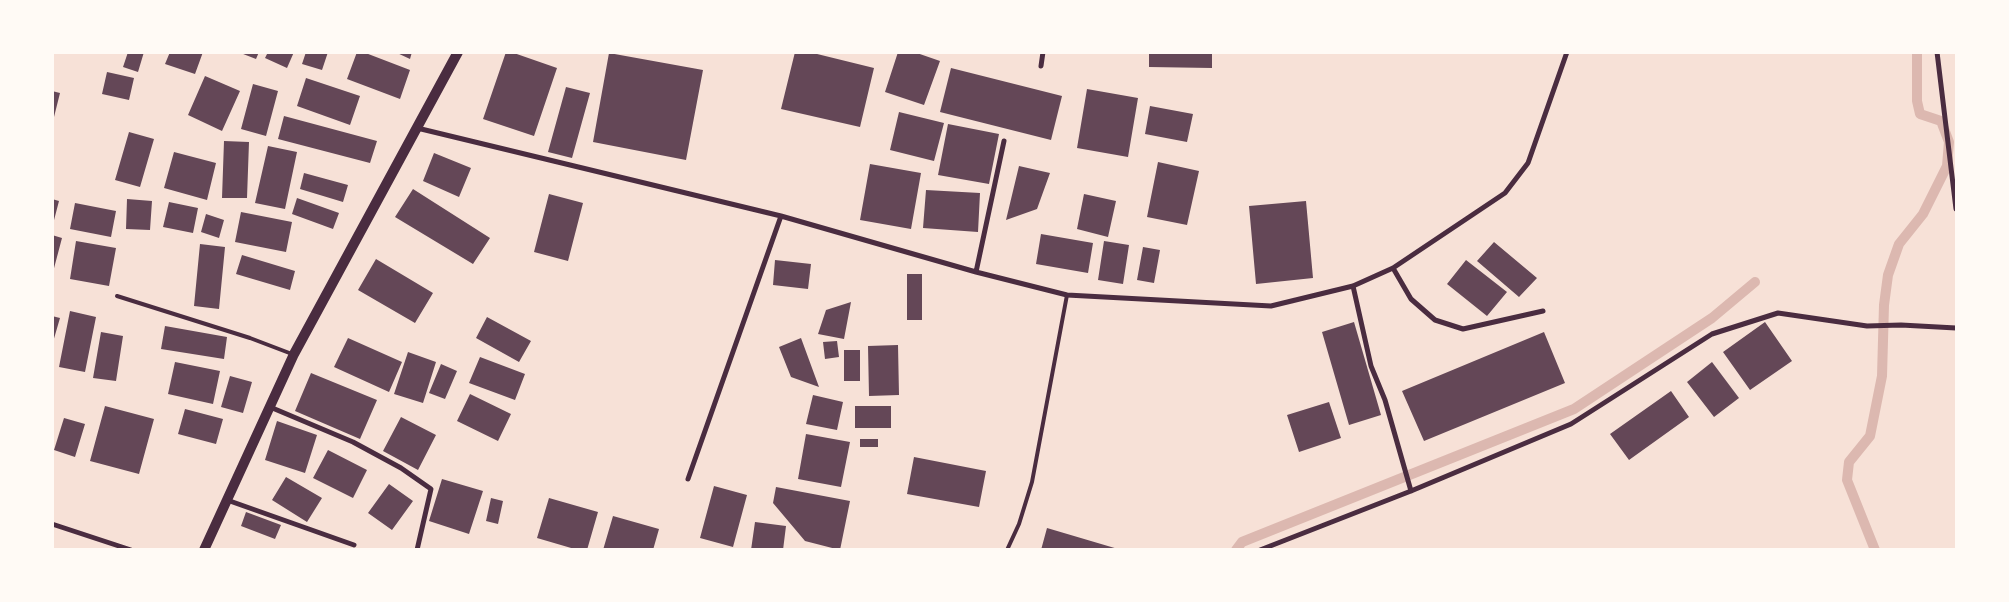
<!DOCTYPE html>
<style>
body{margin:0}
#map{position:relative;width:2009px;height:602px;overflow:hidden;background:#f7e1d7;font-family:"Golos Text",sans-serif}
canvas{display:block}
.frame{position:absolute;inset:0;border:54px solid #fffaf5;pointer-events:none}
</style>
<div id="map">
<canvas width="2009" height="602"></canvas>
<div class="frame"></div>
</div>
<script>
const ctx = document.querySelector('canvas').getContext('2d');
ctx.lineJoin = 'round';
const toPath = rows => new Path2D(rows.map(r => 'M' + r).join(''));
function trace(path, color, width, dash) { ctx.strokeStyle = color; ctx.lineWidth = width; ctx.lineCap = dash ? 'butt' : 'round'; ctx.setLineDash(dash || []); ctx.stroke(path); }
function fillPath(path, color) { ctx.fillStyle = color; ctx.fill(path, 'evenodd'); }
const stream = toPath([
 [1236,550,1242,542,1574,409,1712,318,1755,282],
 [1875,550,1847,480,1849,462,1870,436,1882,376,1884,305,1888,275,1899,244,1923,214,1947,166,1949,142,1941,121,1920,114,1917,101,1917,52]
]);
const building = toPath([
 [128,52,144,52,138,72,123,67],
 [170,52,203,52,195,74,165,64],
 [238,52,259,52,256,59],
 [268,52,294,52,287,68,265,58],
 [306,52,328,52,322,70,302,64],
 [357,52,363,52,410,70,400,99,347,79],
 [395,52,412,52,410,59],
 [506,52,511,52,557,68,534,136,483,119],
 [795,52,809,52,874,68,860,127,781,109],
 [898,52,914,52,940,61,924,105,885,92],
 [1149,52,1212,52,1212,68,1149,67],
 [609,53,703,70,686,160,593,142],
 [951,68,1062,96,1051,140,940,112],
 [107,72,134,78,129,100,102,94],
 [205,76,240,91,222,131,188,115],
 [306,78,360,96,350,125,297,106],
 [253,84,278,91,266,136,241,129],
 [566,87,590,93,572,158,548,152],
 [1087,89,1138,98,1128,157,1077,148],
 [52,91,60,93,53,121,52,121],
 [1150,106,1193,114,1187,142,1145,134],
 [899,112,944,123,934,161,890,150],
 [284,116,377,141,370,163,278,139],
 [948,124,999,134,989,184,938,175],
 [129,132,154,139,140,187,115,180],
 [224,141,249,142,247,198,222,198],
 [268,146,297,152,285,209,255,203],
 [174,152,216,163,207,200,164,188],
 [434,153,471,168,459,197,423,181],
 [1158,162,1199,171,1187,225,1147,217],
 [870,164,921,173,911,229,860,220],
 [1019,166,1050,173,1037,209,1006,220],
 [304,173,348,185,343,202,300,189],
 [413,189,490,238,473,264,395,217],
 [926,190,980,193,978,232,923,228],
 [549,194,583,203,568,261,534,252],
 [1084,194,1116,201,1108,237,1077,229],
 [297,198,339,213,333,229,292,214],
 [52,199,59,201,53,224,52,224],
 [127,199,152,201,150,230,126,229],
 [1306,201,1313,278,1256,284,1249,206],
 [169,202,198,208,193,233,163,227],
 [75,203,116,211,111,237,70,229],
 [241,212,292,222,286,252,235,242],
 [206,214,224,220,219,238,201,232],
 [1041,234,1093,243,1088,273,1036,264],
 [52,235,62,238,53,272,52,272],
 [76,241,116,248,109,286,70,279],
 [1104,241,1129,245,1123,284,1098,280],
 [1494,242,1537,278,1519,297,1477,261],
 [200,244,225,247,219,309,194,306],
 [1143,247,1160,250,1154,283,1137,280],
 [242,255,295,271,290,290,236,274],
 [376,259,433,293,415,323,358,290],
 [775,260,811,264,808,289,773,285],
 [1466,260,1507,292,1487,316,1447,284],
 [907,274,922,274,922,320,907,320],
 [851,302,844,339,818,334,826,310],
 [70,311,96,317,85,372,59,367],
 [52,316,60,318,53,342,52,342],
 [487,317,531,341,519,362,476,338],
 [1354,322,1381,415,1349,425,1322,332],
 [1765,322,1792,361,1750,390,1723,352],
 [165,326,227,337,224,359,161,349],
 [101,332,123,336,116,381,93,378],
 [1544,332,1565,383,1424,441,1402,391],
 [348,338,402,362,389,392,334,367],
 [801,338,819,387,791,377,779,347],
 [837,341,839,357,825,359,823,342],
 [898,345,899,395,869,396,868,346],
 [844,350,860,350,860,381,844,381],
 [408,352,436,362,423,403,394,394],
 [480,357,525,374,515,400,469,383],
 [175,362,220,371,213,404,168,394],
 [1712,362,1739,398,1714,417,1687,382],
 [441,364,457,371,445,399,429,393],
 [311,373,377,400,360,439,295,411],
 [230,376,252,382,243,413,221,407],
 [1671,391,1689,417,1629,460,1610,434],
 [470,394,511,414,498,441,457,421],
 [813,395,843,402,837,430,806,424],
 [1329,402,1341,438,1299,452,1287,415],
 [105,406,154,419,139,474,90,461],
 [855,406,891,406,891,428,855,428],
 [185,409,223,419,216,444,178,434],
 [401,417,436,435,418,470,383,451],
 [64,418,85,424,75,457,54,450],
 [277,421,317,435,305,473,265,460],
 [806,434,850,442,841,487,798,479],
 [860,439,878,439,878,447,860,447],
 [328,450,367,470,353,498,313,478],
 [914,457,986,471,979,507,907,494],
 [286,477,322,498,307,522,272,500],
 [442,479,483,491,469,534,429,521],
 [389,484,413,501,392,530,368,513],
 [714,486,747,495,733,547,700,538],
 [776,487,850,501,840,550,805,541,773,503],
 [491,498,503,501,498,524,486,521],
 [549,498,598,512,587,550,578,550,537,538],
 [246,512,281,525,275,539,241,526],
 [613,516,659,529,653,550,603,550],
 [755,522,786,526,783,550,751,550],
 [1047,528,1118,549,1118,550,1041,550]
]);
const service = toPath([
 [117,296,250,338,292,354],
 [1007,550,1019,524,1032,482,1067,295]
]);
const minor = toPath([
 [1937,52,1956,209],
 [1041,66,1043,52],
 [417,128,781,216,976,272,1067,295,1271,306,1353,286,1393,268,1505,193,1528,163,1567,52],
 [1393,268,1411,299,1435,320,1463,329,1543,311],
 [976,272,1004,141],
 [1353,286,1371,366,1385,400,1411,491],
 [270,407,353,442,401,468,431,489,417,550],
 [688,479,781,216],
 [227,500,354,545],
 [52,524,131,550],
 [1260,550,1411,491,1571,424,1712,334,1778,313,1867,326,1901,325,1956,328]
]);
const secondary = toPath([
 [204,550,294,354,458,52]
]);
trace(stream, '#dcb8b0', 10);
fillPath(building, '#644757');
trace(service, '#4a2c40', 4);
trace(minor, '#4a2c40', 5);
trace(secondary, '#4a2c40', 10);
</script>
